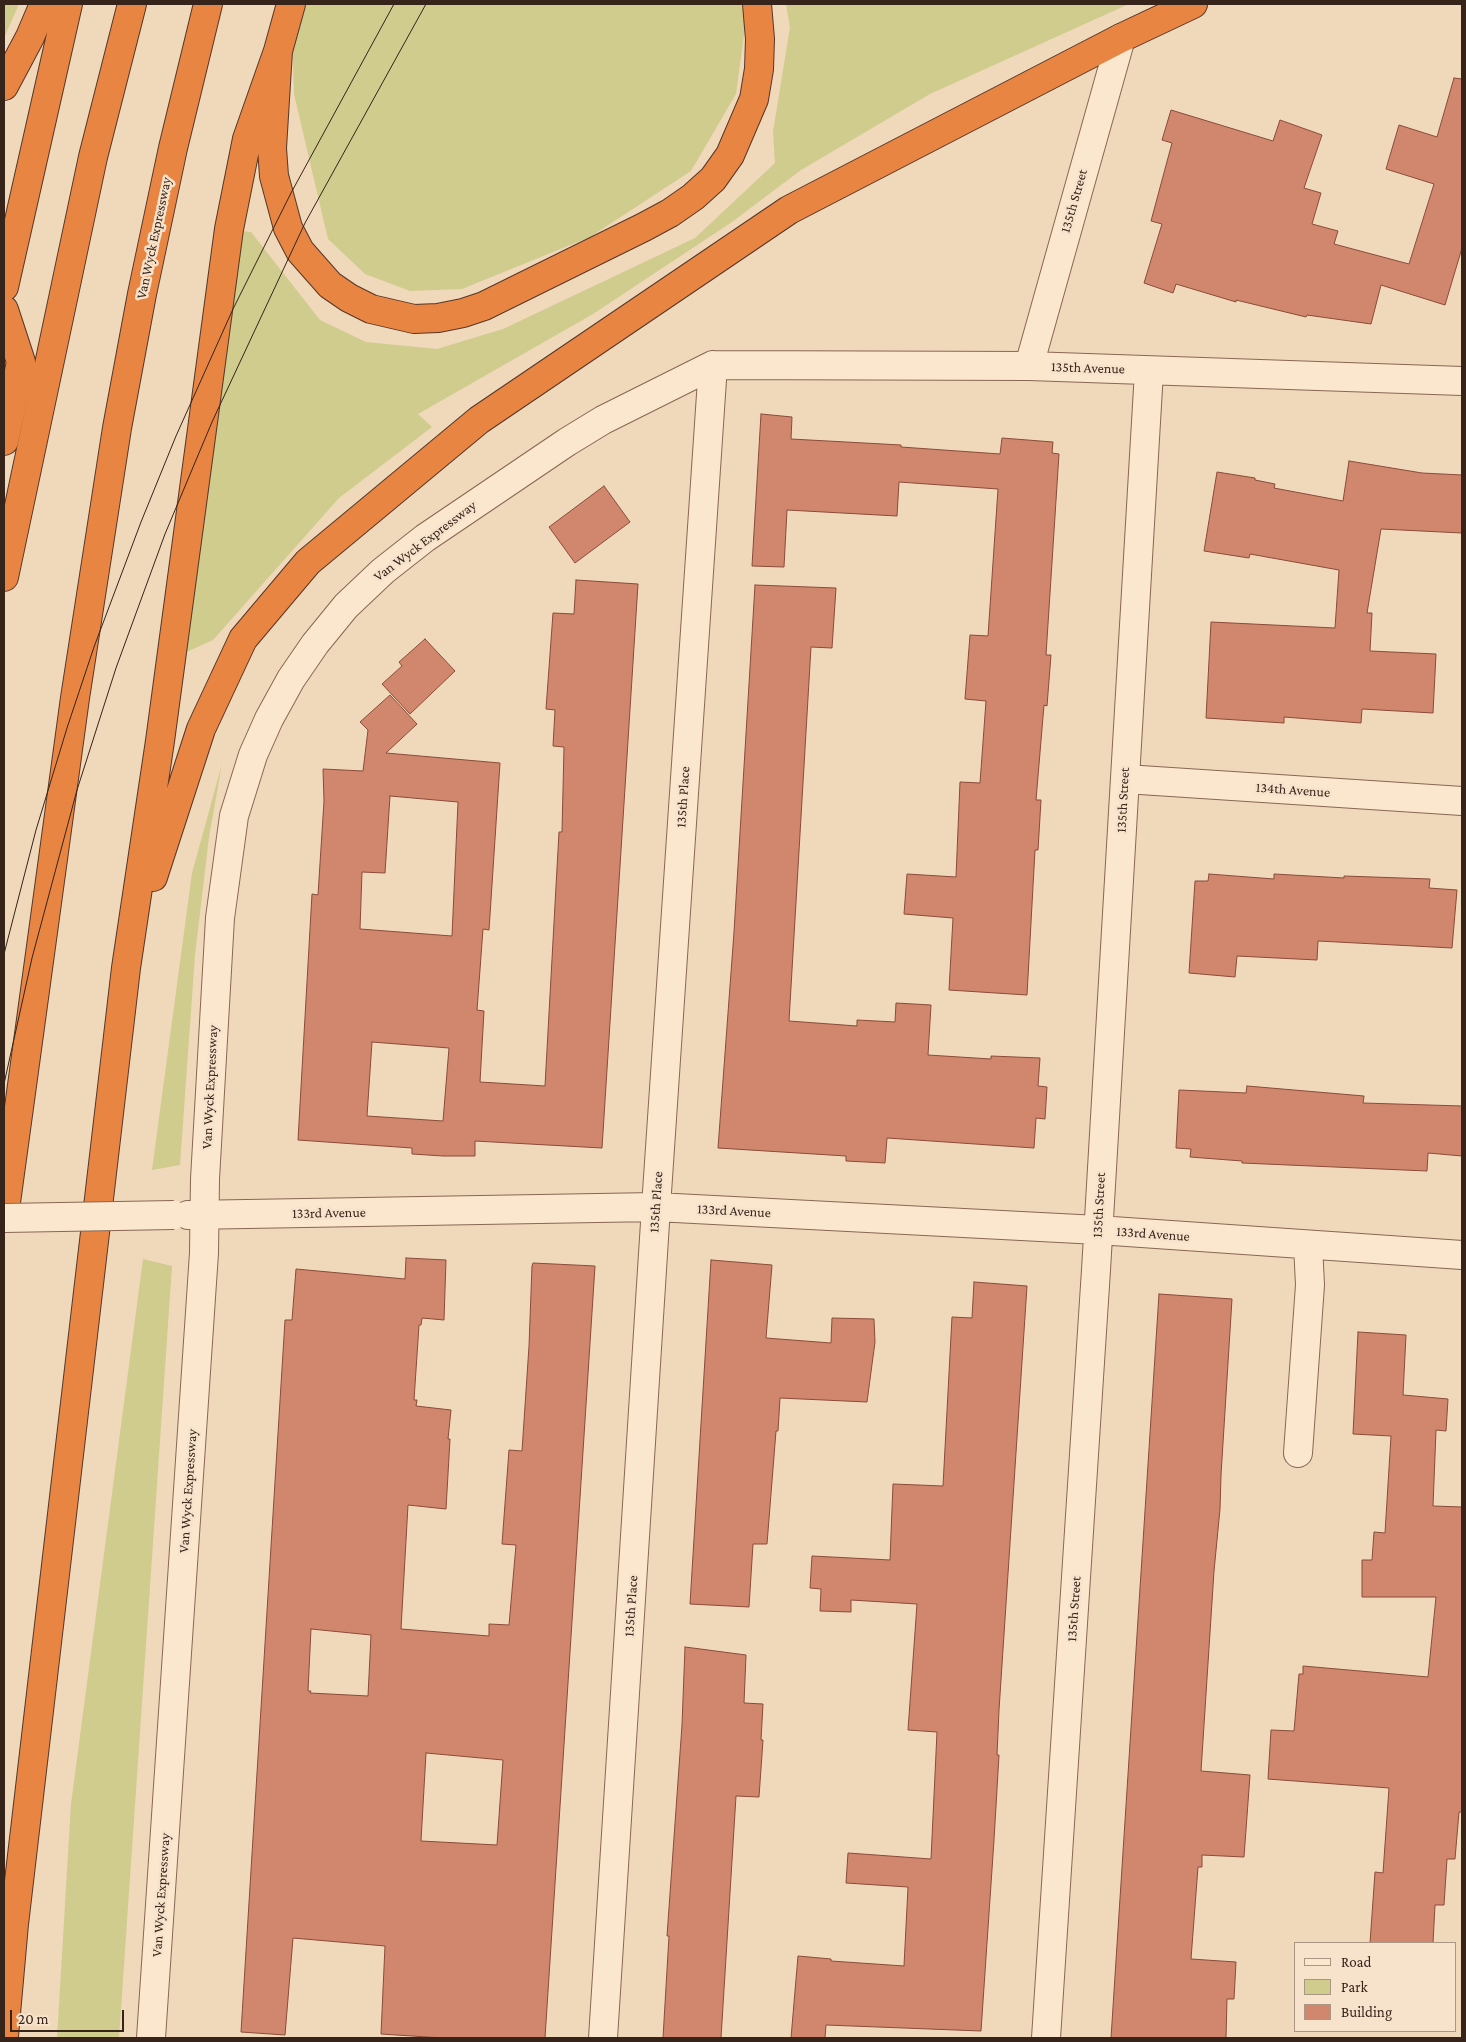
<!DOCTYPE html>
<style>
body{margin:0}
#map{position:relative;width:1466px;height:2042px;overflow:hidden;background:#f0d8bb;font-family:"Crimson Pro",serif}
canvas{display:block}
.frame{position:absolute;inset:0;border:5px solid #36231a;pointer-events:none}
.legend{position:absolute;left:1294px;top:1942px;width:162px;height:90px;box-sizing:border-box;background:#f7e3cb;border:1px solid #aa9684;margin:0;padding:6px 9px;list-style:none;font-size:15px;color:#36231a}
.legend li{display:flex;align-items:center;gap:10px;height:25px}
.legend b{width:25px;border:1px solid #aa9684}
.scale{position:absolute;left:10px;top:2010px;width:114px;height:22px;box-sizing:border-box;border:2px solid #36231a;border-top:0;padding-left:6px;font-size:15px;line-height:18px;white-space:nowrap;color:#36231a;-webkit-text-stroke:4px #f7e3cb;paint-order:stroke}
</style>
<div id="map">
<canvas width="1466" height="2042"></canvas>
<div class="frame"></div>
<ul class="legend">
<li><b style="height:6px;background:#fbe6ce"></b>Road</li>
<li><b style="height:14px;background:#cfcc8e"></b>Park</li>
<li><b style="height:14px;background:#d1876e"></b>Building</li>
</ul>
<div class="scale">20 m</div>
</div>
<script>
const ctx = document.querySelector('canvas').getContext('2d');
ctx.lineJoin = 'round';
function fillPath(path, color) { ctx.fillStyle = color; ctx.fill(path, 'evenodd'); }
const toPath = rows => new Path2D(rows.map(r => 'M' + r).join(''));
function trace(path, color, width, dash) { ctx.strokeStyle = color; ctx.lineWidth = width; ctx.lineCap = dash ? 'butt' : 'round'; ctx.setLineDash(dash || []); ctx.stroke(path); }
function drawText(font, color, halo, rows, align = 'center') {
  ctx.font = font + ' "Crimson Pro",serif'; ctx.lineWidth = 5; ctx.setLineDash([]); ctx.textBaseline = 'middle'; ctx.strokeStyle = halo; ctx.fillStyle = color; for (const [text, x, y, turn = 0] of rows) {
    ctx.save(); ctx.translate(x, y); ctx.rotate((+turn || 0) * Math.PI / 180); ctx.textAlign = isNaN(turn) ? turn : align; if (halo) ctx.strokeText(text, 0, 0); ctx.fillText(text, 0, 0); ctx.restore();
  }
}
const green = toPath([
 [4,4,19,4,4,38],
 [291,4,741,4,746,20,736,94,691,171,590,237,462,289,410,291,365,274,328,239,294,94],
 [786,4,1129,4,930,94,801,170,732,222,593,314,418,414,432,427,339,498,213,640,180,655,241,231,251,232,320,320,366,342,437,349,503,329,695,238,775,163,773,132,790,27],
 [222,764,209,837,195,955,180,1165,152,1170,192,873],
 [143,1259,172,1266,119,2038,57,2038,71,1804]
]);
const building = toPath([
 [1454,78,1462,79,1462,248,1445,305,1381,285,1371,324,1307,315,1306,317,1236,300,1236,302,1176,284,1173,293,1144,283,1162,224,1151,221,1172,143,1162,140,1171,110,1273,141,1280,120,1322,135,1304,188,1321,193,1312,224,1338,231,1334,244,1409,264,1434,184,1386,169,1399,125,1437,137,1454,78],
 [761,414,792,417,791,439,901,445,901,447,1000,454,1002,438,1053,442,1052,453,1059,454,1046,655,1051,655,1047,706,1044,705,1036,800,1041,800,1038,850,1035,850,1027,995,949,990,953,918,904,914,907,874,956,877,960,782,980,783,986,701,965,699,970,635,988,636,998,489,899,482,897,516,787,510,784,567,752,566,761,414],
 [1349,461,1422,473,1462,475,1462,533,1381,529,1367,613,1372,613,1370,651,1436,654,1433,713,1362,709,1361,723,1284,717,1284,723,1206,718,1211,622,1335,628,1339,570,1250,554,1249,558,1204,551,1217,472,1255,478,1255,480,1275,484,1274,488,1343,501,1349,461],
 [604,486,630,522,575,563,549,527,604,486],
 [576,580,638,584,602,1148,475,1141,475,1156,443,1156,412,1154,412,1148,298,1140,312,894,318,895,324,801,323,769,363,771,368,730,360,722,390,695,417,724,386,753,500,763,489,930,483,929,477,1010,484,1011,480,1082,545,1086,559,832,562,832,564,747,553,746,555,710,546,709,553,613,574,614,576,580],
 [390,796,458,802,452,936,360,929,362,872,385,873,390,796],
 [372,1042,449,1048,443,1121,367,1116,372,1042],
 [755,585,836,588,832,648,811,647,789,1021,857,1026,857,1020,895,1022,896,1003,931,1005,928,1055,991,1059,991,1056,1040,1058,1038,1086,1047,1087,1045,1119,1036,1118,1034,1148,887,1138,885,1163,846,1161,846,1156,718,1148,734,932,755,585],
 [425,639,455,671,410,714,382,684,402,666,399,662,425,639],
 [1209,874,1274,879,1274,874,1344,878,1344,876,1430,879,1429,888,1457,890,1452,948,1318,941,1317,960,1237,956,1235,977,1189,973,1195,881,1208,881,1209,874],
 [1247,1086,1364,1096,1363,1103,1462,1106,1462,1156,1428,1153,1427,1171,1242,1163,1242,1161,1190,1157,1191,1149,1176,1148,1179,1090,1246,1093,1247,1086],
 [406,1258,446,1260,444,1320,422,1318,421,1325,419,1325,414,1400,417,1400,416,1406,451,1410,448,1439,450,1439,446,1509,408,1505,401,1629,489,1636,489,1624,509,1625,516,1545,502,1544,509,1450,522,1451,529,1346,532,1266,533,1263,595,1266,545,2038,443,2038,381,2034,385,1946,293,1938,285,2035,241,2032,285,1320,292,1320,296,1269,405,1279,406,1258],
 [311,1629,371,1635,368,1696,310,1693,311,1691,308,1691,311,1629],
 [426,1753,503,1760,497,1845,421,1841,426,1753],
 [711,1260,772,1265,766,1338,831,1343,832,1318,874,1319,875,1342,867,1402,780,1398,778,1431,776,1431,767,1544,753,1544,749,1607,690,1604,711,1260],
 [974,1282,1027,1286,999,1710,997,1755,999,1755,994,1840,981,2031,826,2025,825,2038,791,2038,798,1956,831,1959,831,1961,904,1966,908,1887,846,1883,848,1853,931,1859,937,1732,908,1730,917,1604,851,1600,851,1612,820,1611,821,1589,810,1588,812,1556,890,1560,893,1484,943,1486,952,1317,972,1318,974,1282],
 [1159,1294,1232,1299,1221,1475,1220,1509,1214,1571,1201,1771,1250,1775,1244,1857,1202,1855,1202,1867,1198,1867,1191,1959,1236,1962,1234,1999,1227,1999,1226,2038,1111,2038,1159,1294],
 [1358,1332,1406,1335,1403,1395,1448,1399,1446,1431,1436,1430,1433,1506,1462,1507,1462,1812,1459,1812,1455,1859,1447,1859,1444,1905,1435,1905,1433,1943,1370,1943,1375,1872,1383,1873,1389,1788,1268,1779,1271,1730,1294,1731,1299,1674,1303,1674,1303,1666,1428,1677,1436,1597,1362,1597,1362,1560,1372,1560,1374,1532,1385,1533,1391,1436,1353,1434,1358,1332],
 [685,1647,746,1655,744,1703,763,1704,761,1740,763,1740,759,1797,736,1796,721,2038,663,2038,669,1936,667,1936,682,1725,685,1647]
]);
const minor = toPath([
 [1029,366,1121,38],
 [1125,779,1462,801],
 [188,1215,656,1207,1098,1230,1462,1255],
 [1298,1453,1310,1285,1308,1245],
 [151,2038,204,1253,205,1179,220,918,234,816,253,755,269,719,291,679,315,644,346,606,383,571,425,538,567,442,603,420,713,365,1029,366,1462,381],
 [603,2038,656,1207,713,365],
 [1046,2038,1096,1270,1149,371]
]);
const highway = toPath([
 [291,4,278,51,272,148,274,176,288,228,300,251,330,285,349,298,371,309,414,319,438,318,463,313,484,306,644,227,670,213,693,197,713,179,730,155,754,99,759,69,760,39,757,4],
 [4,86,30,37,44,4],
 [4,287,68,4],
 [4,310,21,362,4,441],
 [4,577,93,157,132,4],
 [153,877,201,729,243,639,308,562,479,420,789,210,1121,38,1193,4],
 [4,1217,75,698,117,428,142,294,173,148,208,4],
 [4,2036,14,1924,126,968,160,741,229,229,247,139,278,51]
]);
const tram = toPath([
 [4,954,36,830,67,728,94,647,141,522,176,436,233,309,291,193,394,4],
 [4,1084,32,958,77,790,116,668,165,534,212,422,305,223,426,4]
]);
const minorBridge = toPath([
 [4,1218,174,1215]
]);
const streetNames = [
 ["135th Street",1074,201,-74],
 ["Van Wyck Expressway",154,238,-78],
 ["135th Avenue",1088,368,2],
 ["Van Wyck Expressway",425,541,-37],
 ["134th Avenue",1293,790,4],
 ["135th Place",683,797,-86],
 ["135th Street",1123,800,-87],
 ["Van Wyck Expressway",210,1087,-87],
 ["135th Place",656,1202,-86],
 ["135th Street",1099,1205,-87],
 ["133rd Avenue",734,1211,3],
 ["133rd Avenue",329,1213,-1],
 ["133rd Avenue",1153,1234,4],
 ["Van Wyck Expressway",188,1491,-86],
 ["135th Place",631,1606,-86],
 ["135th Street",1074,1609,-86],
 ["Van Wyck Expressway",161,1895,-86]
];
fillPath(green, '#cfcc8e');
fillPath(building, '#d1876e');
trace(building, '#894b38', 1);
trace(minor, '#886754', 30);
trace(highway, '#553729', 30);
trace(minor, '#fbe6ce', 28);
trace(highway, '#e88543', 28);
trace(tram, '#36231a', 1);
trace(minorBridge, '#886754', 30, []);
trace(minorBridge, '#fbe6ce', 28);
drawText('14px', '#36231a', '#f7e3cb', streetNames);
</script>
